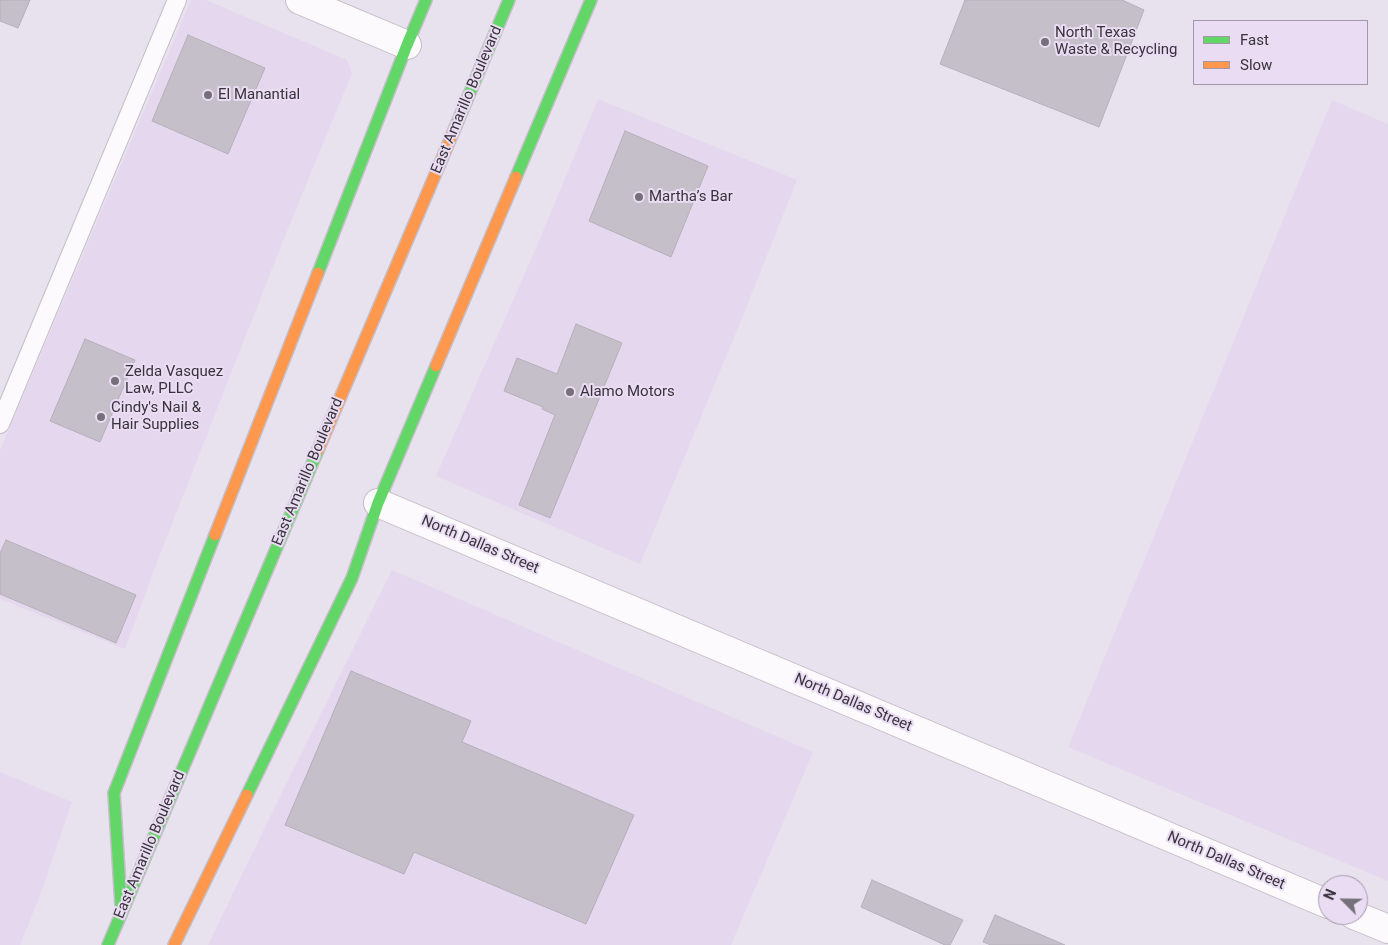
<!DOCTYPE html>
<meta charset="utf-8">
<style>
body{margin:0}
#map{position:relative;width:1388px;height:945px;overflow:hidden;background:#e8e1ee;font-family:Roboto,sans-serif}
canvas{display:block}
.legend{position:absolute;left:1193px;top:20px;width:175px;height:65px;box-sizing:border-box;background:#e9dcf3;border:1px solid #a298a9;margin:0;padding:6px 9px;list-style:none;font-size:15px;color:#38333b}
.legend li{display:flex;align-items:center;gap:10px;height:25px}
.legend b{width:25px;border:1px solid #a298a9}
.north{position:absolute;left:1318px;top:875px;width:50px;height:50px;box-sizing:border-box;background:#e9dcf3;border:1px solid #a298a9;border-radius:50%;rotate:293deg;font-size:14px;font-weight:700;line-height:20px;text-align:center;color:#38333b}
.north::after{content:'';display:block;margin:auto;width:18px;height:22px;background:#76707a;clip-path:polygon(50% 0,100% 100%,50% 72%,0 100%)}
</style>
<div id="map">
<canvas width="1388" height="945"></canvas>
<ul class="legend">
<li><b style="height:6px;background:#63d668"></b>Fast</li>
<li><b style="height:6px;background:#ff974d"></b>Slow</li>
</ul>
<div class="north">N</div>
</div>
<script>
const ctx = document.querySelector('canvas').getContext('2d');
ctx.lineJoin = 'round';
function fillPath(path, color) { ctx.fillStyle = color; ctx.fill(path, 'evenodd'); }
const toPath = rows => new Path2D(rows.map(r => 'M' + r).join(''));
function trace(path, color, width, dash) { ctx.strokeStyle = color; ctx.lineWidth = width; ctx.lineCap = dash ? 'butt' : 'round'; ctx.setLineDash(dash || []); ctx.stroke(path); }
function drawText(font, color, halo, rows, align = 'center') {
  ctx.font = font + ' Roboto,sans-serif'; ctx.lineWidth = 4; ctx.setLineDash([]); ctx.textBaseline = 'middle'; ctx.strokeStyle = halo; ctx.fillStyle = color; for (const [text, x, y, turn = 0] of rows) {
    ctx.save(); ctx.translate(x, y); ctx.rotate((+turn || 0) * Math.PI / 180); ctx.textAlign = isNaN(turn) ? turn : align; if (halo) ctx.strokeText(text, 0, 0); ctx.fillText(text, 0, 0); ctx.restore();
  }
}
const built = toPath([
 [191,0,206,0,347,60,352,73,283,241,157,562,125,649,0,599,0,450],
 [598,99,797,180,740,323,640,564,436,476,539,241],
 [1332,100,1388,124,1388,881,1068,747],
 [392,570,813,752,731,945,208,945,267,823],
 [0,772,72,802,39,898,20,945,0,945]
]);
const building = toPath([
 [0,0,30,0,18,28,0,21,0,0],
 [965,0,1122,0,1144,10,1099,127,940,64,965,0],
 [188,35,265,68,228,154,152,121,188,35],
 [625,131,708,166,671,257,589,221,625,131],
 [576,324,622,343,550,518,519,505,555,415,542,409,543,407,504,391,517,358,557,374,576,324],
 [85,339,135,360,100,442,50,421,85,339],
 [6,540,136,595,116,643,0,594,0,553,6,540],
 [351,671,471,721,462,742,634,815,586,924,414,852,404,874,285,825,351,671],
 [872,880,963,920,950,945,945,945,861,907,872,880],
 [995,915,1065,945,991,945,983,942,995,915]
]);
const lane = toPath([
 [0,424,177,0]
]);
const street = toPath([
 [300,0,407,45],
 [378,503,1328,904],
 [1354,915,1388,929]
]);
const fast = toPath([
 [455,128,509,0],
 [516,177,591,0],
 [318,273,407,45,426,0],
 [247,795,352,578,378,503,436,366],
 [121,905,114,793,215,535],
 [108,945,318,450]
]);
const slow = toPath([
 [436,366,516,177],
 [318,450,455,128],
 [215,535,318,273],
 [174,945,247,795]
]);
const markers = [
 [1045,42,5,"#76707a"],
 [208,95,5,"#76707a"],
 [639,197,5,"#76707a"],
 [115,381,5,"#76707a"],
 [570,392,5,"#76707a"],
 [101,417,5,"#76707a"]
];
const poiNames = [
 ["North Texas",1055,33],
 ["Waste & Recycling",1055,50],
 ["El Manantial",218,95],
 ["Martha’s Bar",649,197],
 ["Zelda Vasquez",125,372],
 ["Law, PLLC",125,389],
 ["Alamo Motors",580,392],
 ["Cindy's Nail &",111,408],
 ["Hair Supplies",111,425]
];
const streetNames = [
 ["East Amarillo Boulevard",467,100,-67],
 ["East Amarillo Boulevard",308,472,-67],
 ["North Dallas Street",480,545,23],
 ["North Dallas Street",853,703,23],
 ["East Amarillo Boulevard",150,845,-67],
 ["North Dallas Street",1226,861,23]
];
fillPath(built, '#e5d8ee');
fillPath(building, '#c5bfca');
trace(building, '#b6b0ba', 1);
trace(lane, '#c4bec7', 20);
trace(street, '#c4bec7', 30);
trace(fast, '#c4bec7', 14);
trace(slow, '#c4bec7', 14);
trace(lane, '#fcfafc', 18);
trace(street, '#fcfafc', 28);
trace(fast, '#63d668', 11);
trace(slow, '#ff974d', 11);
for (const [x, y, r, color] of markers) { const dot = new Path2D(); dot.arc(x, y, r, 0, 2 * Math.PI); ctx.fillStyle = color; ctx.fill(dot); trace(dot, '#e9dcf3', 2); }
drawText('15px', '#38333b', '#e9dcf3', poiNames, 'left');
drawText('15px', '#38333b', '#e9dcf3', streetNames);
</script>
